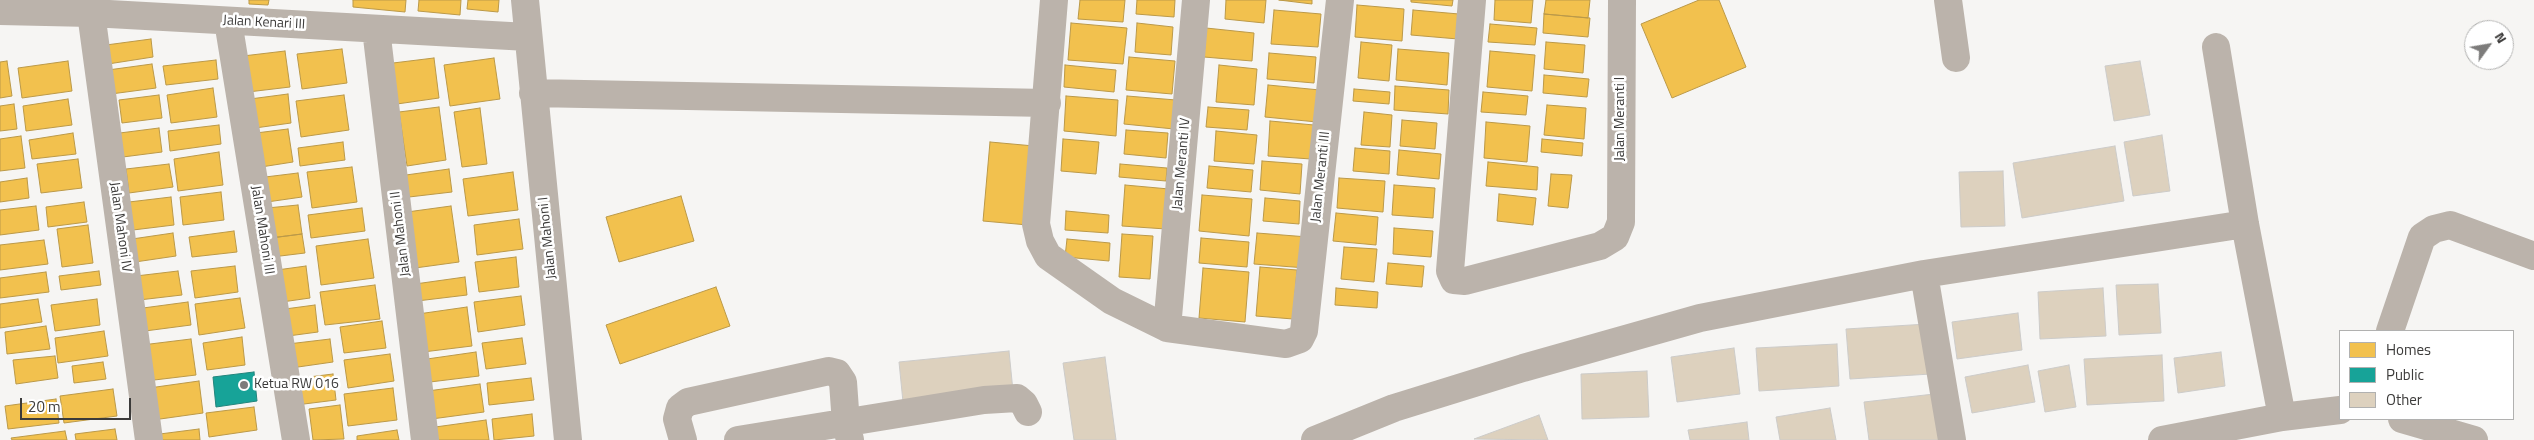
<!DOCTYPE html>
<style>
body{margin:0}
#map{position:relative;width:2534px;height:440px;overflow:hidden;background:#f6f5f3;font-family:"Titillium Web",sans-serif}
canvas{display:block}
.legend{position:absolute;left:2339px;top:330px;width:175px;height:90px;box-sizing:border-box;background:#fff;border:1px solid #b1b1b0;margin:0;padding:6px 9px;list-style:none;font-size:15px;color:#3c3b3a}
.legend li{display:flex;align-items:center;gap:10px;height:25px}
.legend b{width:25px;border:1px solid #b1b1b0}
.north{position:absolute;left:2464px;top:20px;width:50px;height:50px;box-sizing:border-box;background:#fff;border:1px solid #b1b1b0;border-radius:50%;rotate:58deg;font-size:14px;font-weight:700;line-height:20px;text-align:center;color:#3c3b3a}
.north::after{content:'';display:block;margin:auto;width:18px;height:22px;background:#7d7c7b;clip-path:polygon(50% 0,100% 100%,50% 72%,0 100%)}
.scale{position:absolute;left:20px;top:398px;width:111px;height:22px;box-sizing:border-box;border:2px solid #3c3b3a;border-top:0;padding-left:6px;font-size:15px;line-height:18px;white-space:nowrap;color:#3c3b3a;-webkit-text-stroke:4px #fff;paint-order:stroke}
</style>
<div id="map">
<canvas width="2534" height="440"></canvas>
<ul class="legend">
<li><b style="height:14px;background:#f2c14e"></b>Homes</li>
<li><b style="height:14px;background:#17a398"></b>Public</li>
<li><b style="height:14px;background:#ddd1be"></b>Other</li>
</ul>
<div class="north">N</div>
<div class="scale">20 m</div>
</div>
<script>
const ctx = document.querySelector('canvas').getContext('2d');
ctx.lineJoin = 'round';
function fillPath(path, color) { ctx.fillStyle = color; ctx.fill(path, 'evenodd'); }
const toPath = rows => new Path2D(rows.map(r => 'M' + r).join(''));
function trace(path, color, width, dash) { ctx.strokeStyle = color; ctx.lineWidth = width; ctx.lineCap = dash ? 'butt' : 'round'; ctx.setLineDash(dash || []); ctx.stroke(path); }
function drawText(font, color, halo, rows, align = 'center') {
  ctx.font = font + ' "Titillium Web",sans-serif'; ctx.lineWidth = 5; ctx.setLineDash([]); ctx.textBaseline = 'middle'; ctx.strokeStyle = halo; ctx.fillStyle = color; for (const [text, x, y, turn = 0] of rows) {
    ctx.save(); ctx.translate(x, y); ctx.rotate((+turn || 0) * Math.PI / 180); ctx.textAlign = isNaN(turn) ? turn : align; if (halo) ctx.strokeText(text, 0, 0); ctx.fillText(text, 0, 0); ctx.restore();
  }
}
const homes = toPath([
 [249,0,269,0,268,5,249,4,249,0],
 [353,0,406,0,405,12,353,7,353,0],
 [419,0,461,0,460,15,418,11,419,0],
 [468,0,499,0,498,12,467,9,468,0],
 [1080,0,1125,0,1123,22,1078,19,1080,0],
 [1137,0,1175,0,1174,17,1136,14,1137,0],
 [1226,0,1266,0,1264,23,1225,19,1226,0],
 [1279,0,1312,0,1312,4,1279,0],
 [1411,0,1453,0,1452,6,1411,2,1411,0],
 [1495,0,1533,0,1531,23,1494,20,1495,0],
 [1546,0,1590,0,1588,18,1544,14,1546,0],
 [1699,0,1719,0,1746,67,1672,98,1641,24,1699,0],
 [1357,5,1404,9,1402,41,1355,37,1357,5],
 [1274,10,1321,14,1318,47,1271,44,1274,10],
 [1413,10,1459,14,1458,39,1411,35,1413,10],
 [1544,14,1590,18,1588,37,1543,33,1544,14],
 [1071,23,1127,28,1123,64,1068,60,1071,23],
 [1137,23,1173,27,1171,55,1135,52,1137,23],
 [1490,24,1537,28,1535,45,1488,42,1490,24],
 [1206,28,1254,33,1252,61,1204,57,1206,28],
 [151,39,153,57,108,64,106,45,151,39],
 [1361,42,1392,45,1389,81,1358,78,1361,42],
 [1546,42,1585,45,1583,73,1544,69,1546,42],
 [342,49,347,83,302,89,297,54,342,49],
 [1398,49,1449,53,1447,85,1396,80,1398,49],
 [285,51,290,87,248,92,243,56,285,51],
 [1490,51,1535,55,1532,91,1487,87,1490,51],
 [1269,53,1316,57,1314,83,1267,79,1269,53],
 [1129,57,1175,61,1172,94,1126,90,1129,57],
 [434,58,439,98,390,105,385,64,434,58],
 [494,58,500,99,450,106,444,65,494,58],
 [216,60,218,79,166,85,163,66,216,60],
 [7,61,12,96,0,98,0,62,7,61],
 [68,61,72,91,22,98,18,68,68,61],
 [152,64,156,88,111,94,108,70,152,64],
 [1065,65,1116,70,1114,92,1064,87,1065,65],
 [1219,65,1257,69,1254,105,1216,102,1219,65],
 [1544,75,1589,79,1587,97,1543,93,1544,75],
 [1268,85,1320,90,1317,122,1265,117,1268,85],
 [1395,86,1449,90,1448,114,1394,110,1395,86],
 [213,88,217,117,171,123,167,95,213,88],
 [1354,89,1390,92,1389,104,1353,101,1354,89],
 [1483,92,1528,96,1526,115,1481,112,1483,92],
 [288,94,291,123,255,128,250,99,288,94],
 [159,95,162,118,122,123,119,100,159,95],
 [344,95,349,130,301,137,296,101,344,95],
 [1066,96,1118,100,1116,136,1064,131,1066,96],
 [1127,96,1176,100,1174,129,1124,124,1127,96],
 [68,99,72,125,26,131,23,106,68,99],
 [14,104,17,129,0,131,0,106,14,104],
 [1547,105,1586,108,1584,139,1544,135,1547,105],
 [439,107,446,160,407,166,399,112,439,107],
 [1208,107,1249,110,1247,130,1206,127,1208,107],
 [480,108,487,164,462,167,454,112,480,108],
 [1364,112,1392,115,1390,147,1361,145,1364,112],
 [1402,120,1437,123,1435,149,1400,146,1402,120],
 [1270,121,1314,125,1311,159,1268,156,1270,121],
 [1486,122,1530,126,1527,162,1484,158,1486,122],
 [219,125,221,144,170,151,168,131,219,125],
 [159,128,162,152,115,158,112,134,159,128],
 [288,129,293,162,261,167,256,133,288,129],
 [1126,130,1168,133,1166,158,1124,154,1126,130],
 [1216,131,1257,135,1254,164,1214,161,1216,131],
 [73,133,76,154,32,159,29,140,73,133],
 [21,136,25,168,0,171,0,139,21,136],
 [1063,139,1099,142,1096,174,1061,171,1063,139],
 [1542,139,1583,143,1582,156,1541,152,1542,139],
 [343,142,345,160,300,166,298,148,343,142],
 [990,142,1034,146,1028,225,983,221,990,142],
 [1355,148,1390,151,1389,174,1353,171,1355,148],
 [1399,150,1441,154,1439,179,1397,175,1399,150],
 [219,152,223,185,178,191,174,159,219,152],
 [78,159,82,188,41,193,37,164,78,159],
 [1262,161,1302,164,1300,194,1260,190,1262,161],
 [1488,162,1538,167,1537,190,1486,186,1488,162],
 [169,164,173,187,129,193,126,169,169,164],
 [1120,164,1167,168,1166,181,1119,177,1120,164],
 [1209,166,1253,170,1251,192,1207,188,1209,166],
 [352,167,357,202,312,208,307,172,352,167],
 [449,169,452,192,409,197,406,175,449,169],
 [513,172,518,210,468,216,463,179,513,172],
 [298,173,302,197,260,203,257,178,298,173],
 [1551,174,1572,175,1568,208,1548,206,1551,174],
 [27,178,29,198,0,202,0,182,27,178],
 [1339,178,1385,181,1383,212,1337,208,1339,178],
 [1125,185,1169,189,1166,229,1122,226,1125,185],
 [1394,185,1435,188,1433,218,1392,215,1394,185],
 [221,192,224,220,183,225,180,197,221,192],
 [1499,194,1536,198,1533,225,1497,221,1499,194],
 [1202,195,1252,199,1249,236,1199,231,1202,195],
 [681,196,694,241,619,262,606,217,681,196],
 [171,197,174,225,133,230,129,202,171,197],
 [1265,198,1300,201,1299,224,1263,221,1265,198],
 [84,202,87,222,48,227,46,207,84,202],
 [298,205,302,234,271,238,267,208,298,205],
 [36,206,39,230,0,235,0,210,36,206],
 [451,206,459,262,415,268,407,212,451,206],
 [362,208,365,231,311,238,308,215,362,208],
 [1066,211,1109,215,1108,233,1065,230,1066,211],
 [1336,213,1378,217,1376,245,1333,241,1336,213],
 [519,219,523,249,477,255,474,225,519,219],
 [88,225,93,263,62,267,57,229,88,225],
 [1394,228,1433,231,1431,257,1393,254,1394,228],
 [234,231,237,252,192,257,189,237,234,231],
 [173,233,176,256,135,262,132,239,173,233],
 [1257,233,1308,237,1306,268,1254,264,1257,233],
 [302,234,305,253,272,257,270,238,302,234],
 [1122,234,1153,236,1150,279,1119,277,1122,234],
 [1201,238,1249,242,1247,267,1199,263,1201,238],
 [368,239,374,278,321,285,316,246,368,239],
 [1067,239,1110,243,1109,261,1065,257,1067,239],
 [44,240,48,264,0,270,0,245,44,240],
 [1344,247,1377,249,1374,282,1341,279,1344,247],
 [516,257,519,287,479,292,475,262,516,257],
 [1388,263,1424,266,1422,287,1386,284,1388,263],
 [235,266,238,292,195,298,191,271,235,266],
 [306,266,310,298,282,302,277,270,306,266],
 [1260,267,1297,270,1293,319,1256,316,1260,267],
 [1203,268,1249,272,1245,322,1199,318,1203,268],
 [99,271,101,285,61,290,59,276,99,271],
 [178,271,182,295,139,300,136,276,178,271],
 [46,272,49,292,0,298,0,278,46,272],
 [465,277,467,295,417,301,415,284,465,277],
 [375,285,380,319,325,325,320,292,375,285],
 [716,287,730,326,620,364,606,325,716,287],
 [1336,288,1378,292,1377,308,1335,305,1336,288],
 [521,296,525,325,478,332,474,302,521,296],
 [240,298,245,328,199,335,195,304,240,298],
 [38,299,42,322,0,328,0,304,38,299],
 [97,299,100,325,55,331,51,305,97,299],
 [188,302,191,325,145,331,143,308,188,302],
 [315,305,318,332,288,336,285,309,315,305],
 [467,307,472,346,423,352,418,314,467,307],
 [382,321,386,348,344,353,340,327,382,321],
 [46,326,50,349,7,354,5,332,46,326],
 [104,331,108,356,58,363,55,338,104,331],
 [242,337,245,365,207,370,203,343,242,337],
 [522,338,526,364,486,369,482,343,522,338],
 [191,339,196,375,146,381,142,345,191,339],
 [330,339,333,362,291,368,288,344,330,339],
 [476,352,479,376,430,382,427,359,476,352],
 [390,354,394,381,348,388,344,360,390,354],
 [55,356,58,378,16,384,13,360,55,356],
 [103,362,106,379,74,383,72,366,103,362],
 [333,374,336,400,296,405,293,379,333,374],
 [531,378,534,400,489,405,487,383,531,378],
 [199,381,203,413,153,420,149,388,199,381],
 [480,384,484,412,424,420,420,392,480,384],
 [393,388,397,420,348,426,344,394,393,388],
 [113,389,117,416,64,423,60,396,113,389],
 [56,399,59,423,8,429,5,406,56,399],
 [340,405,344,439,313,440,309,409,340,405],
 [254,407,257,430,209,437,206,413,254,407],
 [532,414,534,436,494,440,492,419,532,414],
 [486,420,489,440,430,440,428,428,486,420],
 [115,429,117,440,76,440,75,434,115,429],
 [199,429,200,440,152,440,152,435,199,429],
 [397,430,399,440,357,440,357,436,397,430],
 [65,431,67,440,12,440,11,438,65,431]
]);
const public = toPath([
 [254,372,257,401,216,407,213,377,254,372]
]);
const building = toPath([
 [2140,61,2150,115,2114,121,2105,66,2140,61],
 [2162,135,2170,191,2133,196,2124,142,2162,135],
 [2115,146,2124,201,2022,218,2013,163,2115,146],
 [2003,171,2005,226,1961,227,1959,172,2003,171],
 [2158,284,2161,333,2119,335,2116,285,2158,284],
 [2103,288,2106,336,2040,339,2038,292,2103,288],
 [2018,313,2022,350,1957,359,1952,322,2018,313],
 [1927,324,1931,374,1850,379,1846,329,1927,324],
 [1837,344,1839,386,1759,391,1756,348,1837,344],
 [1734,348,1740,394,1677,402,1671,357,1734,348],
 [1009,351,1013,391,903,402,899,362,1009,351],
 [2221,352,2225,386,2178,393,2174,358,2221,352],
 [2162,355,2164,401,2087,405,2084,359,2162,355],
 [1105,357,1116,440,1074,440,1063,363,1105,357],
 [2028,365,2035,402,1972,413,1965,377,2028,365],
 [2069,365,2076,407,2045,412,2038,371,2069,365],
 [1647,371,1649,417,1582,419,1581,374,1647,371],
 [1934,394,1940,440,1869,440,1864,402,1934,394],
 [1830,408,1836,440,1780,440,1776,417,1830,408],
 [1539,415,1548,440,1474,439,1539,415],
 [1747,422,1749,440,1690,440,1688,430,1747,422]
]);
const minor = toPath([
 [525,0,568,440],
 [1054,0,1036,224,1040,241,1048,256,1112,301,1167,328,1286,344,1300,339,1304,331,1340,0],
 [1472,0,1450,271,1454,280,1465,281,1600,246,1615,237,1621,222,1622,0],
 [1948,0,1956,58],
 [0,11,91,13,528,37],
 [91,13,149,440],
 [228,21,296,440],
 [376,29,425,440],
 [2216,47,2245,224,2282,417],
 [533,93,1047,103],
 [1924,274,1952,440],
 [1167,328,1196,0],
 [2390,331,2422,237,2434,229,2450,225,2534,256],
 [2402,419,2474,440],
 [683,440,677,419,680,408,688,402,829,371,837,373,843,382,846,424,850,440],
 [738,440,984,400,1017,398,1024,404,1028,412],
 [1315,440,1394,408,1523,368,1700,318,1924,274,2245,224],
 [2162,440,2282,417,2340,410]
]);
const markers = [
 [244,385,5,"#7d7c7b"]
];
const streetNames = [
 ["Jalan Kenari III",264,23,3],
 ["Jalan Meranti I",1621,119,-90],
 ["Jalan Meranti IV",1182,164,-85],
 ["Jalan Meranti III",1321,177,-84],
 ["Jalan Mahoni IV",120,227,82],
 ["Jalan Mahoni III",262,230,81],
 ["Jalan Mahoni II",401,234,-97],
 ["Jalan Mahoni I",548,238,-96]
];
const poiNames = [
 ["Ketua RW 016",254,385]
];
fillPath(homes, '#f2c14e');
trace(homes, '#bb9948', 1);
fillPath(public, '#17a398');
trace(public, '#22847c', 1);
fillPath(building, '#ddd1be');
trace(building, '#cccbc9', 1);
trace(minor, '#bbb3ab', 28);
for (const [x, y, r, color] of markers) { const dot = new Path2D(); dot.arc(x, y, r, 0, 2 * Math.PI); ctx.fillStyle = color; ctx.fill(dot); trace(dot, '#fff', 2); }
drawText('14px', '#3c3b3a', '#fff', streetNames);
drawText('14px', '#3c3b3a', '#fff', poiNames, 'left');
</script>
